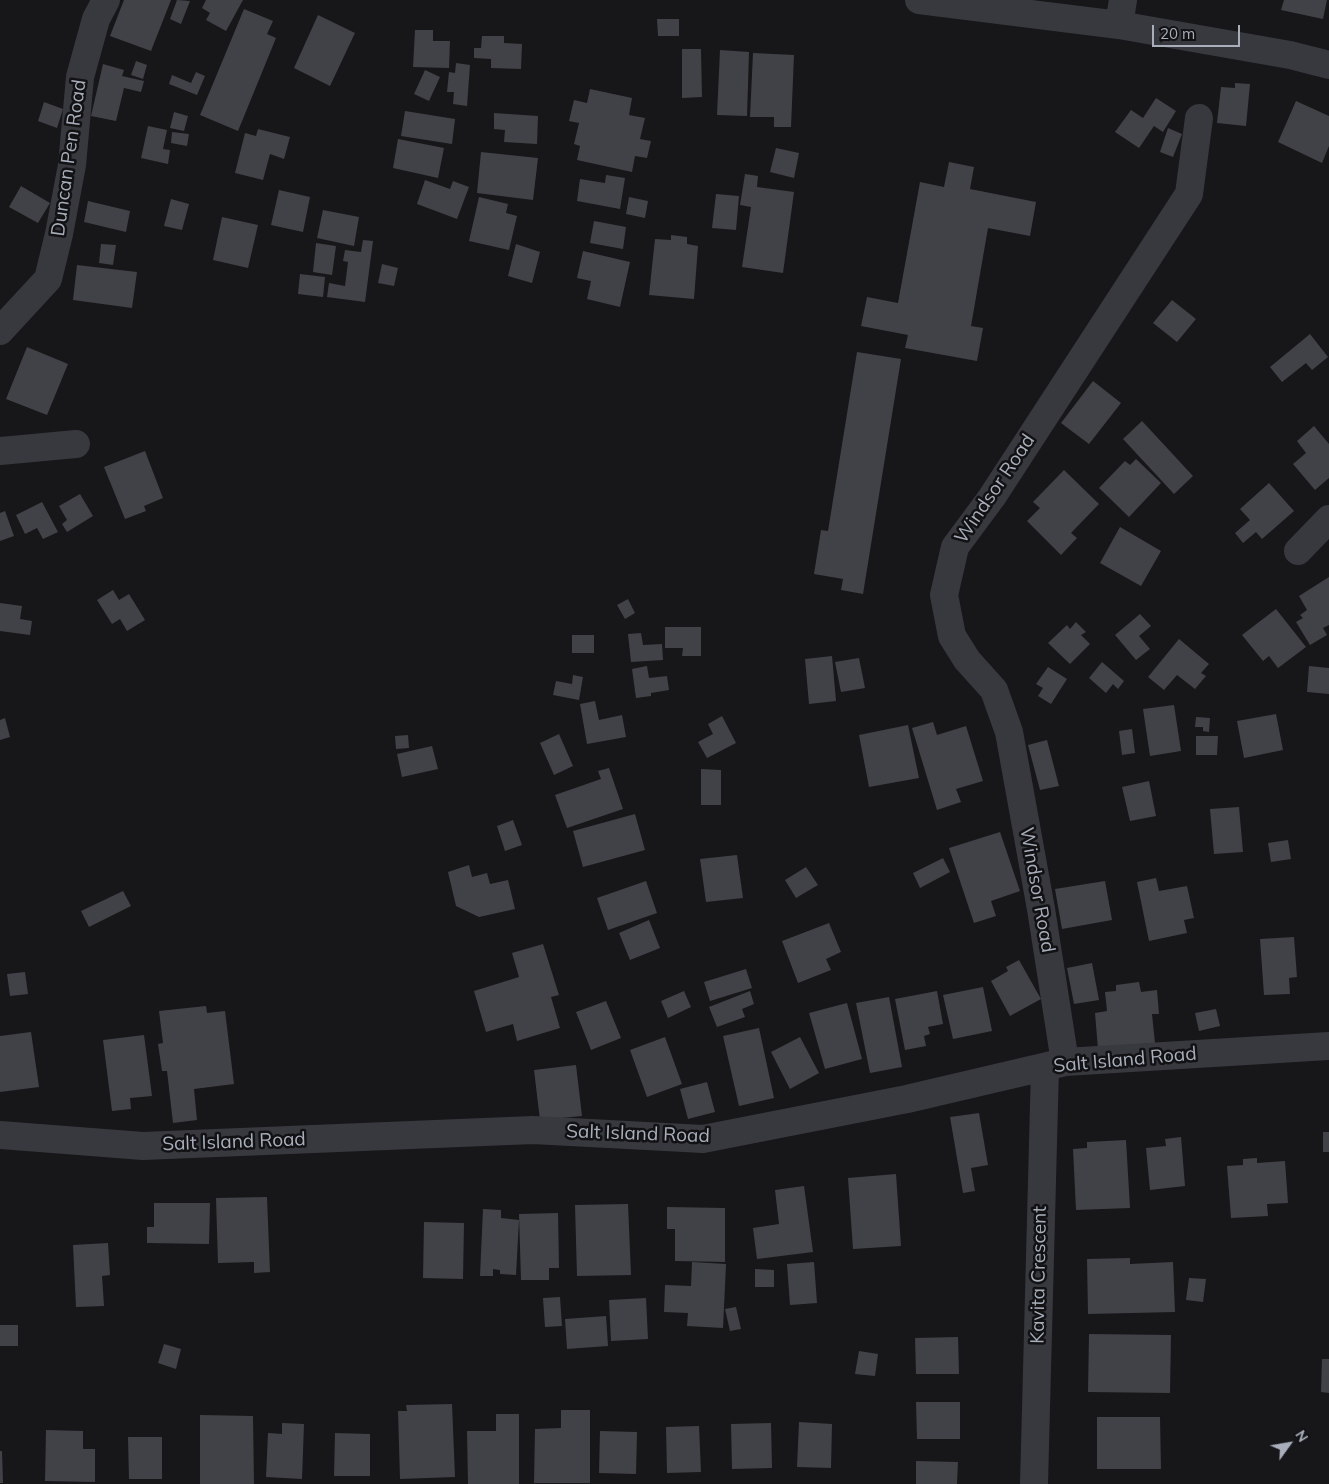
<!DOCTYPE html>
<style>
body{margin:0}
#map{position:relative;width:1329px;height:1484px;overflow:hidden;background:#17171a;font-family:Mulish,sans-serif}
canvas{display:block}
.north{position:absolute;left:1264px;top:1419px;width:50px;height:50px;-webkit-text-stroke:4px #121215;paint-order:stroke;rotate:58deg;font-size:14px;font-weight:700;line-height:20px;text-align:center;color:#a8afbb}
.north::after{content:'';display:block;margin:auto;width:18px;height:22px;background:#a8afbb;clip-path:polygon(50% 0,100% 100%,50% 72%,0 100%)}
.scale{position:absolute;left:1152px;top:25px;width:88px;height:22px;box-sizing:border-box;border:2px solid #a8afbb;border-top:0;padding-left:6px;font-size:15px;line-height:18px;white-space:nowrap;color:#a8afbb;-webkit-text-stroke:4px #121215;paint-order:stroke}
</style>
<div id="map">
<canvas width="1329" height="1484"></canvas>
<div class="north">N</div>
<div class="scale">20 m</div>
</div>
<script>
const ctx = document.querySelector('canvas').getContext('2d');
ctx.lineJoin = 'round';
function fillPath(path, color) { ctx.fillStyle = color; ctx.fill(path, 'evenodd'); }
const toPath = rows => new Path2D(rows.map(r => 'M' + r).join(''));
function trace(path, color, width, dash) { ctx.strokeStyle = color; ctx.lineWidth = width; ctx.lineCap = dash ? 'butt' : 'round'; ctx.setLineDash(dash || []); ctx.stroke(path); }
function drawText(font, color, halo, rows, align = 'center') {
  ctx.font = font + ' Mulish,sans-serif'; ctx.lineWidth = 5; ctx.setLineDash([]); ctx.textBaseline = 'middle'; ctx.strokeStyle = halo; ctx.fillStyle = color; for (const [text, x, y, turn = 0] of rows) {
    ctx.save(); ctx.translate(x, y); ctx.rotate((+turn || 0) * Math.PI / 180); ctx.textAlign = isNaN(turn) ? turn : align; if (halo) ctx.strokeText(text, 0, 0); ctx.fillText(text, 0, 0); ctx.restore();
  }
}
const building = toPath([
 [124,0,171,0,151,51,110,36],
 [177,0,190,1,181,24,170,19],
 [206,0,243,0,226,31,206,20,210,13,202,8],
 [1284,0,1327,0,1323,19,1281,10],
 [244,9,273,21,267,34,276,38,238,131,200,115],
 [318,15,355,33,330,86,294,68],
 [657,19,679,19,679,36,658,36],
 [415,30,433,30,433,41,450,41,449,68,413,67],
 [482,36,504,36,504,43,522,44,521,69,491,68,491,59,474,58,474,48,481,48],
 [682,49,701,49,702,97,682,98],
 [720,50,749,52,747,116,717,115],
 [753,53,794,55,791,127,774,127,774,117,750,117],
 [136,61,147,65,143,79,131,75],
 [456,63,470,65,467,106,453,104,454,92,447,92,449,72,455,73],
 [103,64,124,70,122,76,144,81,141,92,124,88,116,121,91,116],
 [425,70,440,77,429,101,414,94],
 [196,72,205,76,197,95,169,84,172,75,191,83],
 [1235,83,1250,84,1246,126,1217,123,1221,87,1235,88],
 [590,89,632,98,629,115,645,118,640,139,651,141,647,158,635,156,632,172,577,160,580,146,574,144,579,123,569,121,574,100,587,103],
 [1156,98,1176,111,1163,132,1154,126,1139,148,1115,132,1131,110,1143,118],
 [1296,101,1329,116,1329,146,1322,163,1278,142],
 [44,102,63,109,57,128,38,121],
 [405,111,455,119,452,144,401,136],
 [174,112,188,116,184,131,170,128],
 [494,113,538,116,537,144,504,142,505,130,494,129],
 [148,126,167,130,163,149,170,150,168,164,141,158],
 [1168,128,1182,134,1173,157,1160,152],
 [258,129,290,137,284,159,270,154,263,180,235,173,245,133,256,136],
 [172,132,189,134,187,146,171,143],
 [398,139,444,148,438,178,393,168],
 [776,148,799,153,794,178,770,172],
 [481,152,538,158,533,200,477,193],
 [949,162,974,167,970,189,1036,202,1030,236,988,228,971,326,983,328,977,361,905,348,908,335,861,326,867,297,898,303,920,182,944,187],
 [745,174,758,176,757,187,794,192,783,273,742,267,751,207,740,205],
 [606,175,625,178,620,209,577,201,580,179,605,183],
 [425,180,450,189,453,181,469,187,457,219,417,204],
 [21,186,50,203,38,223,9,207],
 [279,190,310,197,303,232,271,225],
 [716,194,739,196,736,230,712,228],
 [479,197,508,204,506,213,517,216,509,250,469,241],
 [629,197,648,201,645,218,626,214],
 [171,199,189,204,182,230,164,226],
 [88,201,130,211,126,232,84,222],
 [323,210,359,217,354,246,317,238],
 [222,217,258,225,248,268,213,260],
 [594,221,626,227,623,249,590,243],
 [671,235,687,237,687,244,698,246,694,299,649,295,655,239,671,240],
 [363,240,373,241,365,302,327,297,329,283,345,286,348,262,343,261,345,250,361,252],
 [316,243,336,246,332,275,313,272],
 [101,244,116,245,113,265,99,263],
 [516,244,540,252,532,283,508,276],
 [583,251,630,262,620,307,587,299,591,281,577,278],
 [382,264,398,268,394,286,378,283],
 [77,265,137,272,132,308,73,300],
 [300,274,325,277,323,297,298,294],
 [1172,300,1196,319,1177,342,1153,323],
 [1310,334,1328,357,1312,370,1306,363,1282,382,1270,367],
 [27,347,68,364,47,415,6,399],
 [857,352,901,359,863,594,841,590,843,579,814,574,821,530,828,531],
 [1093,381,1121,403,1089,444,1061,423],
 [1142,421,1193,476,1174,494,1123,439],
 [1314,426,1329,444,1329,478,1315,490,1293,464,1306,453,1297,441],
 [145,451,163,498,144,506,146,511,125,519,104,467],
 [1136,459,1161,483,1129,517,1099,488,1125,461,1130,465],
 [1064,470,1099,504,1071,533,1077,538,1061,555,1027,521,1040,508,1033,502],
 [1269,483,1294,511,1262,539,1256,532,1243,543,1235,533,1250,520,1240,509],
 [80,494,93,516,67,532,62,524,67,520,59,506],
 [42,502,58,532,43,539,37,528,25,534,16,515],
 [5,511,14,536,0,541,0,513],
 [1120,527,1161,551,1141,586,1100,563],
 [1329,577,1329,625,1323,628,1327,635,1310,645,1296,622,1303,618,1300,615,1307,610,1299,596],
 [113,590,119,600,129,594,145,620,127,631,120,619,112,624,97,600],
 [628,599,635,613,625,619,617,605],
 [0,603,22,606,20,619,32,621,30,635,0,631],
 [1276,609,1306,647,1278,668,1269,656,1263,661,1242,635],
 [1140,614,1151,626,1139,636,1150,649,1136,660,1115,635],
 [1076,622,1086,632,1081,635,1090,644,1070,664,1048,643,1067,625,1070,629],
 [665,627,701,627,701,656,682,656,683,648,665,648],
 [641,633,643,645,662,644,663,660,631,662,628,634],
 [572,635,594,635,594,653,572,653],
 [1179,639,1209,664,1201,673,1206,676,1195,689,1177,675,1164,690,1148,677],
 [832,656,836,701,809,704,805,659],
 [859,658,865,688,841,692,835,662],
 [1102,662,1124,681,1118,689,1113,684,1106,693,1089,678],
 [647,666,649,678,667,676,669,690,651,693,651,696,636,698,632,669],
 [1309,666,1329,668,1329,694,1307,692],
 [1048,667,1067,679,1051,704,1038,696,1043,688,1036,684],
 [573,675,583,677,579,700,553,695,556,681,572,684],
 [595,701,599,720,622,715,626,737,587,744,580,704],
 [1174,705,1181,751,1150,756,1143,709],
 [1276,714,1283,750,1244,758,1237,721],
 [722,716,736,743,707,758,698,742,713,734,708,724],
 [1196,717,1210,718,1209,732,1203,731,1203,727,1195,727],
 [5,718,10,737,0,740,0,720],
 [933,722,937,735,966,726,983,781,956,789,961,802,937,810,912,728],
 [908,725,919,778,869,787,859,735],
 [1132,729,1135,753,1122,755,1119,731],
 [559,734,573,766,554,775,540,743],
 [408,735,409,748,396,749,395,736],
 [1196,736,1218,736,1217,755,1196,755],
 [1047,740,1059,786,1040,790,1028,745],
 [432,746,438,769,402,777,397,754],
 [609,768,623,809,567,828,555,795,601,779,598,771],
 [701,769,721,770,721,805,701,805],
 [1149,781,1156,816,1130,821,1122,787],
 [1239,807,1243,852,1214,854,1210,809],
 [635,814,645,850,583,867,573,831],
 [513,820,522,845,505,851,497,826],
 [1000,832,1020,891,991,901,996,916,974,923,949,848],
 [1288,840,1291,859,1271,862,1268,843],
 [737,855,743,898,706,902,700,859],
 [943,858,950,872,920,888,913,873],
 [469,865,472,877,487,873,490,884,508,880,515,909,479,917,456,906,448,872],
 [806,867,818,885,796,898,785,880],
 [1156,878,1159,891,1187,886,1194,918,1184,920,1187,933,1149,941,1137,882],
 [646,881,657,913,608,930,597,898],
 [1105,881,1112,920,1062,929,1055,889],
 [123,891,131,906,89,927,81,911],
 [649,920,660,948,630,960,619,933],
 [829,923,841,952,826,959,831,970,798,983,782,941],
 [1294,937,1297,977,1289,978,1290,994,1264,995,1260,939],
 [543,944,559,995,551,997,560,1028,517,1041,513,1024,486,1032,474,991,519,977,512,953],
 [1019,960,1041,999,1010,1016,991,981,1008,971,1006,967],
 [1092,963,1099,1000,1074,1004,1067,968],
 [746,969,752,988,710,1001,704,982],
 [25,972,28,994,10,996,7,974],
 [1139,982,1141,992,1157,990,1159,1014,1152,1014,1155,1043,1098,1049,1095,1013,1107,1011,1105,992,1116,991,1116,985],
 [983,987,992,1031,953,1039,943,995],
 [684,991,691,1007,668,1018,661,1001],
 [750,991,754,1004,742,1009,745,1017,717,1027,709,1007],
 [937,991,943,1024,928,1027,930,1034,924,1036,926,1046,905,1050,895,999],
 [889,997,902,1067,870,1073,856,1003],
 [606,1001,621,1038,591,1050,576,1012],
 [847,1003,862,1059,825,1069,809,1013],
 [206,1006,207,1013,225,1011,234,1084,194,1089,197,1120,173,1123,167,1071,162,1071,158,1044,163,1043,159,1011],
 [1216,1009,1220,1026,1199,1031,1195,1013],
 [759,1028,774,1098,739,1106,723,1036],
 [31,1032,39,1087,0,1092,0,1036],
 [144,1035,152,1096,130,1098,131,1109,112,1111,103,1040],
 [665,1037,682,1084,647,1097,630,1050],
 [800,1037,819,1073,790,1089,771,1052],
 [576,1065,582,1116,540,1120,534,1070],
 [707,1082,715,1112,688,1119,680,1089],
 [979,1113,988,1165,971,1168,975,1191,963,1193,950,1117],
 [1323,1132,1329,1132,1329,1152,1323,1152],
 [1181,1137,1185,1186,1150,1190,1146,1148,1166,1146,1165,1139],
 [1126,1140,1130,1208,1076,1210,1073,1149,1087,1148,1087,1142],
 [1257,1158,1257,1163,1285,1161,1288,1203,1267,1204,1268,1216,1231,1218,1227,1166,1243,1165,1243,1159],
 [896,1174,901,1246,853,1249,848,1178],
 [804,1186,813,1252,757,1259,753,1228,779,1224,775,1190],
 [267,1197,270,1272,254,1273,254,1262,218,1263,216,1198],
 [154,1203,210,1203,209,1244,147,1243,147,1227,154,1227],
 [628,1204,631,1275,577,1276,575,1205],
 [667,1207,725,1208,725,1262,675,1261,675,1229,667,1229],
 [483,1209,501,1210,501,1218,519,1220,516,1275,500,1274,500,1270,493,1269,493,1276,480,1276],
 [558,1213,559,1268,549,1268,549,1280,521,1280,519,1214],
 [424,1222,464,1223,463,1279,423,1278],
 [108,1243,110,1275,102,1276,104,1306,76,1307,73,1245],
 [1130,1258,1130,1264,1173,1262,1175,1312,1088,1314,1087,1259],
 [692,1262,726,1264,723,1328,687,1326,688,1313,664,1312,665,1285,691,1286],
 [814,1262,817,1303,790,1305,787,1264],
 [755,1269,774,1270,774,1287,755,1287],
 [1189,1278,1206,1279,1203,1302,1186,1300],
 [560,1297,562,1326,545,1327,543,1298],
 [646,1298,648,1339,611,1341,609,1300],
 [736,1307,741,1329,730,1331,725,1309],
 [606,1316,608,1346,567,1349,565,1319],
 [0,1325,18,1325,18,1346,0,1346],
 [1089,1334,1171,1335,1170,1393,1088,1392],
 [958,1337,959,1374,916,1374,915,1338],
 [164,1344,181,1349,176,1369,158,1363],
 [859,1351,878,1354,875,1376,855,1374],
 [1322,1359,1329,1359,1329,1393,1321,1392],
 [916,1402,960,1402,960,1439,917,1439],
 [452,1404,455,1477,400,1479,398,1411,407,1411,406,1405],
 [561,1410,590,1410,590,1483,534,1483,535,1429,561,1428],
 [496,1414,519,1414,519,1484,468,1484,467,1431,496,1431],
 [200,1415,253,1416,254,1484,200,1484],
 [1097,1417,1160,1417,1161,1469,1097,1469],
 [799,1422,832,1424,831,1468,797,1467],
 [282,1423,304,1424,302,1479,266,1477,268,1433,282,1434],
 [771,1423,772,1468,732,1469,731,1424],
 [699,1426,701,1472,667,1473,666,1427],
 [46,1430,83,1431,83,1449,95,1449,95,1482,45,1481],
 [600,1431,637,1432,636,1474,599,1473],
 [335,1433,370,1434,370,1476,334,1476],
 [128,1437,162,1437,162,1479,129,1479],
 [0,1451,2,1451,3,1483,0,1483],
 [916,1461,958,1462,957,1484,916,1484]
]);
const street = toPath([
 [919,0,1119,25,1290,55,1329,65],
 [1119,25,1123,0],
 [0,331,48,279,59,234,72,165,80,77,96,19,106,0],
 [0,451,76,444],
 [1298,551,1329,519],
 [1065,1062,1041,909,1009,732,994,690,967,660,952,636,944,595,955,547,992,497,1189,194,1199,118],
 [0,1135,143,1146,533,1130,703,1139,907,1099,1065,1062,1329,1046],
 [1034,1484,1045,1067]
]);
const streetNames = [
 ["Duncan Pen Road",69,158,-82],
 ["Windsor Road",995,489,-56],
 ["Windsor Road",1037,890,80],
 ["Salt Island Road",1125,1060,-5],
 ["Salt Island Road",638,1134,2],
 ["Salt Island Road",234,1142,-2],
 ["Kavita Crescent",1039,1275,-89]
];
fillPath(building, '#414247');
trace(street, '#38393f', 28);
drawText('19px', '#a8afbb', '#121215', streetNames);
</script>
